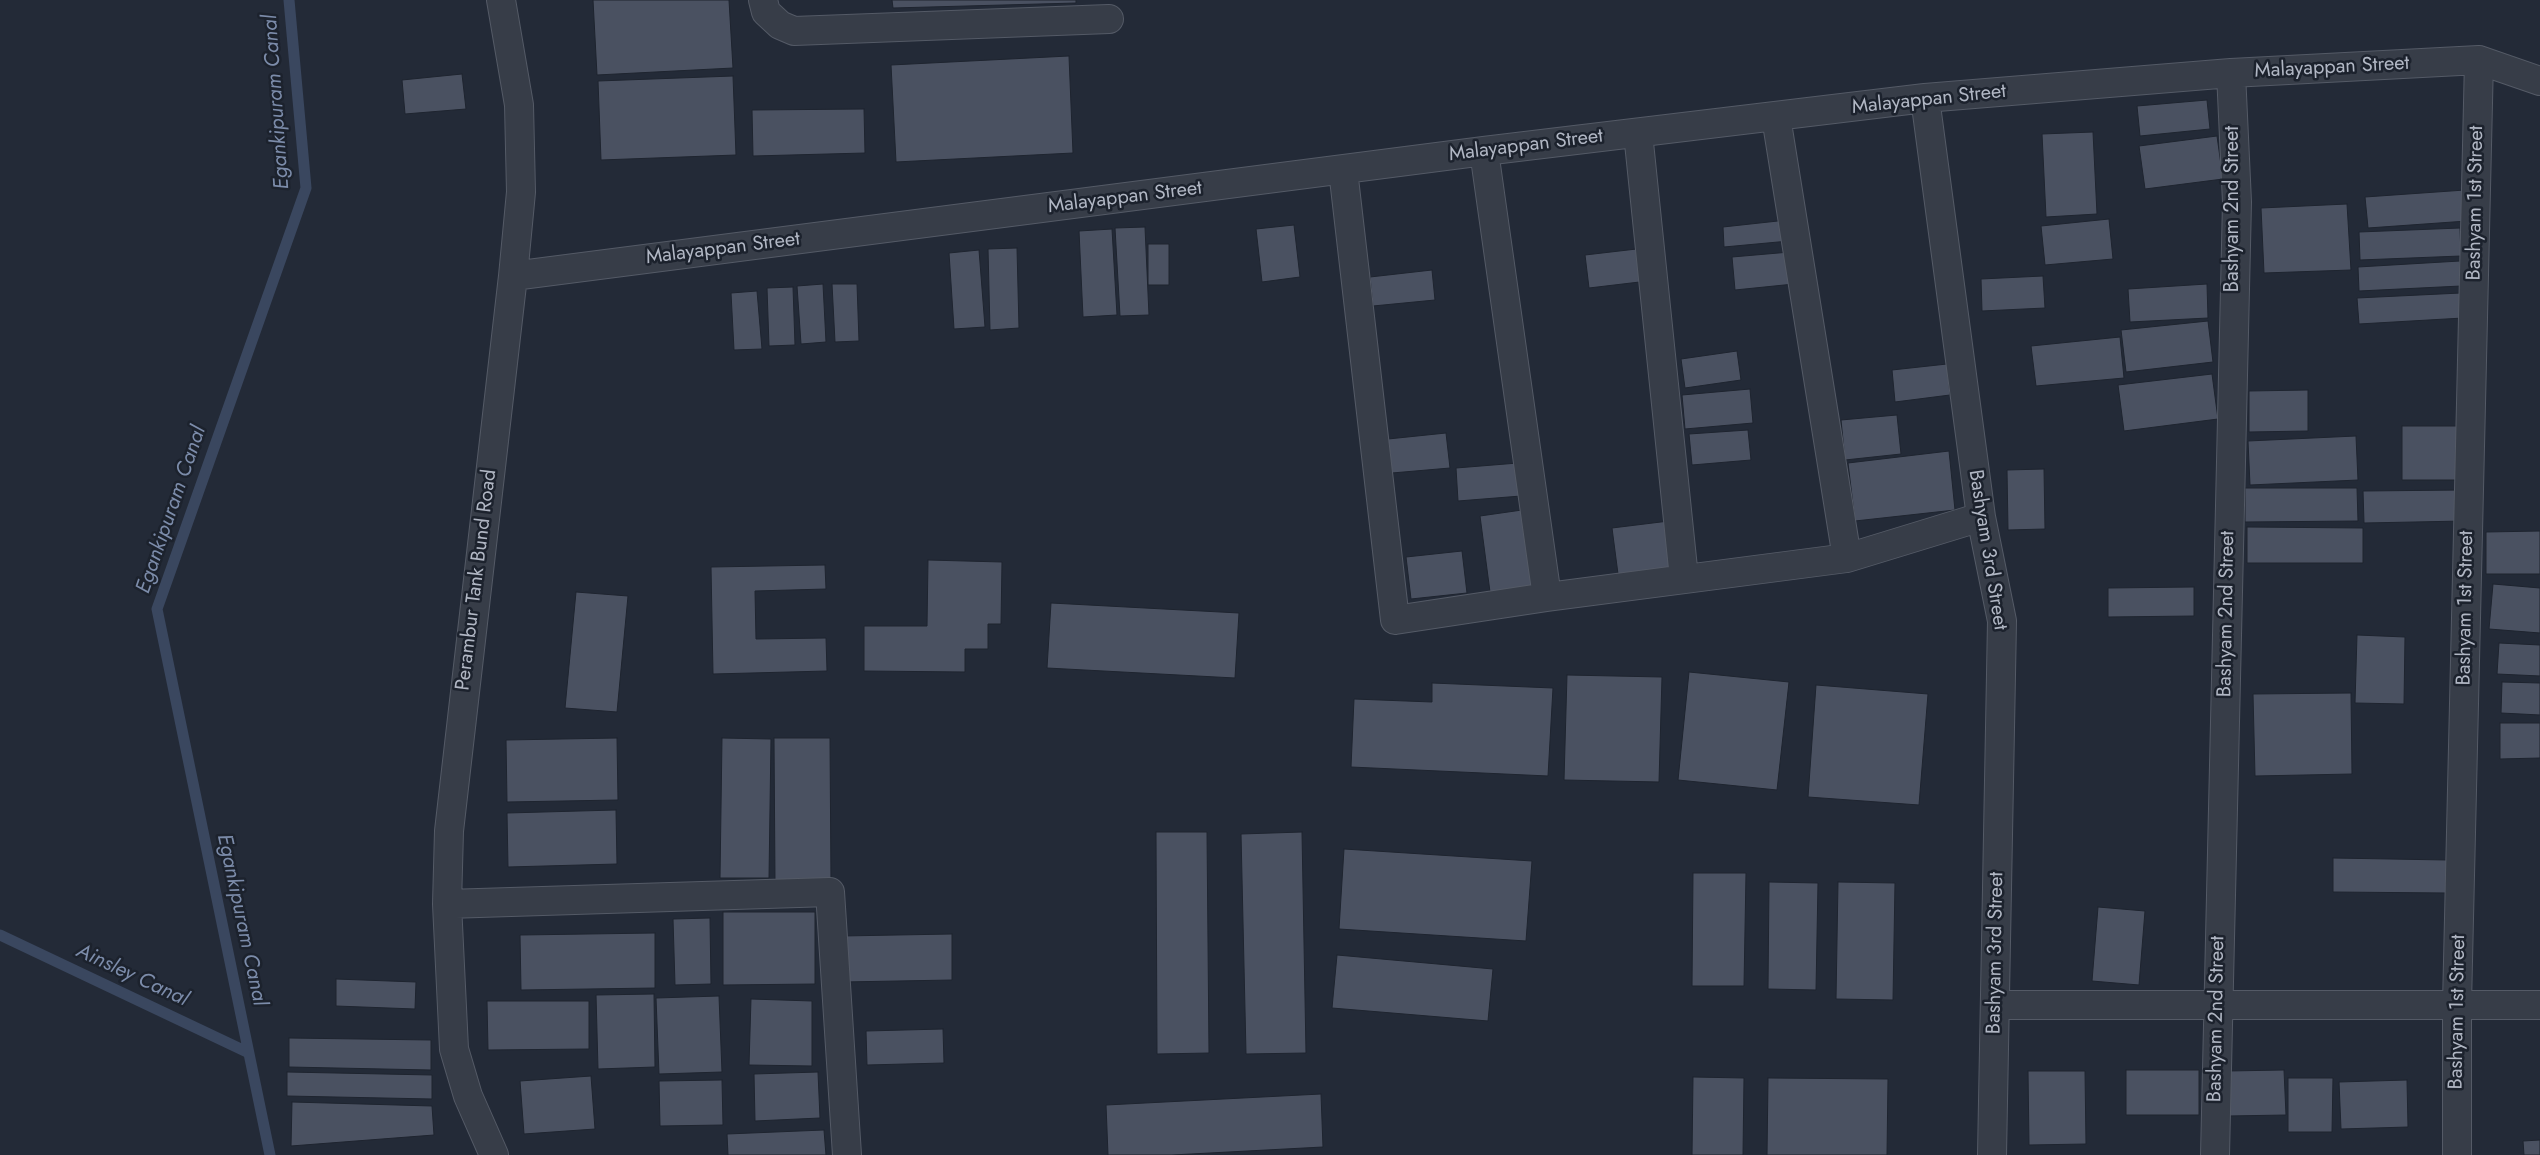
<!DOCTYPE html>
<style>
body{margin:0}
canvas{display:block;background:#232a37}
</style>
<canvas width="2540" height="1155"></canvas>
<script>
const ctx = document.querySelector('canvas').getContext('2d');
ctx.lineJoin = 'round';
const toPath = rows => new Path2D(rows.map(r => 'M' + r).join(''));
function trace(path, color, width, dash) { ctx.strokeStyle = color; ctx.lineWidth = width; ctx.lineCap = dash ? 'butt' : 'round'; ctx.setLineDash(dash || []); ctx.stroke(path); }
function fillPath(path, color) { ctx.fillStyle = color; ctx.fill(path, 'evenodd'); }
function drawText(font, color, halo, rows, align = 'center') {
  ctx.font = font + ' Jost,sans-serif'; ctx.lineWidth = 5; ctx.setLineDash([]); ctx.textBaseline = 'middle'; ctx.strokeStyle = halo; ctx.fillStyle = color; for (const [text, x, y, turn = 0] of rows) {
    ctx.save(); ctx.translate(x, y); ctx.rotate((+turn || 0) * Math.PI / 180); ctx.textAlign = isNaN(turn) ? turn : align; if (halo) ctx.strokeText(text, 0, 0); ctx.fillText(text, 0, 0); ctx.restore();
  }
}
const stream = toPath([
 [0,935,247,1052],
 [270,1155,157,609,306,188,289,0]
]);
const building = toPath([
 [593,0,729,0,733,68,597,75,593,0],
 [892,0,1076,0,1076,3,893,8,892,0],
 [1069,56,1073,153,896,162,891,65,1069,56],
 [462,74,466,109,405,114,402,80,462,74],
 [733,76,736,155,601,160,598,81,733,76],
 [2207,100,2210,129,2140,136,2137,106,2207,100],
 [864,109,865,153,753,156,752,110,864,109],
 [2093,132,2097,214,2046,217,2042,134,2093,132],
 [2217,136,2223,179,2145,189,2139,146,2217,136],
 [2465,190,2467,221,2368,228,2365,197,2465,190],
 [2347,204,2351,270,2264,273,2261,208,2347,204],
 [2109,219,2113,259,2045,265,2041,226,2109,219],
 [1787,220,1789,241,1724,247,1723,227,1787,220],
 [1294,225,1300,277,1262,282,1256,229,1294,225],
 [1145,227,1149,315,1120,316,1115,228,1145,227],
 [2460,228,2461,256,2360,260,2359,232,2460,228],
 [1112,229,1117,315,1083,317,1079,231,1112,229],
 [1148,244,1169,244,1169,285,1148,285,1148,244],
 [1017,248,1019,328,990,330,988,249,1017,248],
 [1645,248,1648,281,1589,288,1585,255,1645,248],
 [979,250,985,327,954,329,949,253,979,250],
 [1790,252,1794,284,1735,290,1732,257,1790,252],
 [2460,261,2461,286,2359,291,2358,267,2460,261],
 [1432,270,1435,300,1373,306,1370,277,1432,270],
 [2043,276,2045,308,1982,311,1981,279,2043,276],
 [823,284,826,342,801,344,797,286,823,284],
 [832,284,857,284,859,341,835,342,832,284],
 [2207,284,2208,318,2130,322,2128,289,2207,284],
 [793,287,795,345,769,346,767,288,793,287],
 [757,291,762,349,734,350,731,293,757,291],
 [2461,293,2463,318,2359,324,2357,298,2461,293],
 [2208,321,2213,362,2126,372,2121,330,2208,321],
 [2120,337,2124,378,2036,386,2031,346,2120,337],
 [1737,351,1741,380,1685,388,1681,359,1737,351],
 [1947,364,1950,395,1895,402,1892,370,1947,364],
 [2212,374,2218,419,2124,431,2118,385,2212,374],
 [1750,389,1753,423,1685,429,1682,395,1750,389],
 [2308,390,2308,431,2249,432,2249,391,2308,390],
 [1897,415,1901,454,1845,460,1841,420,1897,415],
 [2402,426,2458,426,2458,480,2402,480,2402,426],
 [1748,430,1751,460,1692,465,1689,434,1748,430],
 [1446,433,1450,468,1392,473,1388,439,1446,433],
 [2356,436,2358,480,2250,485,2248,441,2356,436],
 [1949,451,1955,510,1855,521,1848,463,1949,451],
 [1518,463,1521,496,1458,501,1456,468,1518,463],
 [2044,469,2045,529,2008,530,2007,470,2044,469],
 [2245,488,2357,488,2358,521,2245,522,2245,488],
 [2463,490,2464,521,2364,523,2363,491,2463,490],
 [1522,510,1532,587,1490,592,1480,516,1522,510],
 [1669,521,1674,567,1618,574,1612,528,1669,521],
 [2247,527,2363,528,2363,563,2247,563,2247,527],
 [2540,531,2540,574,2486,574,2486,532,2540,531],
 [1462,551,1467,593,1411,599,1406,557,1462,551],
 [928,560,1002,562,1001,624,988,624,988,649,965,649,965,672,864,671,864,626,927,626,928,560],
 [825,565,826,589,755,591,756,639,826,638,827,671,713,674,711,567,825,565],
 [2493,584,2540,588,2540,633,2489,629,2493,584],
 [2194,587,2194,616,2108,617,2108,588,2194,587],
 [576,592,628,596,617,712,565,708,576,592],
 [1051,603,1239,613,1235,678,1047,668,1051,603],
 [2357,635,2405,637,2404,704,2355,703,2357,635],
 [2499,643,2540,645,2540,676,2497,674,2499,643],
 [1689,672,1789,682,1777,790,1678,780,1689,672],
 [1567,675,1662,677,1659,782,1564,780,1567,675],
 [2502,682,2540,683,2540,715,2501,713,2502,682],
 [1432,683,1553,688,1548,776,1351,767,1354,699,1432,702,1432,683],
 [1816,685,1928,694,1919,805,1808,797,1816,685],
 [2351,693,2352,774,2255,776,2253,694,2351,693],
 [2500,723,2540,723,2540,758,2500,759,2500,723],
 [617,738,618,800,507,802,506,740,617,738],
 [722,738,771,739,769,878,720,878,722,738],
 [774,738,830,738,831,882,775,882,774,738],
 [616,810,617,864,508,867,507,813,616,810],
 [1156,832,1207,832,1209,1053,1157,1054,1156,832],
 [1302,832,1306,1053,1246,1054,1241,834,1302,832],
 [1344,849,1532,861,1526,941,1339,929,1344,849],
 [2333,858,2447,860,2447,893,2333,892,2333,858],
 [1693,873,1746,873,1744,986,1692,986,1693,873],
 [1769,882,1818,883,1816,990,1768,989,1769,882],
 [1838,882,1895,883,1893,1000,1836,999,1838,882],
 [2098,907,2145,911,2139,985,2092,981,2098,907],
 [723,912,815,912,815,984,723,985,723,912],
 [710,918,711,984,675,985,673,919,710,918],
 [655,933,655,988,521,990,520,935,655,933],
 [952,934,952,980,843,982,842,936,952,934],
 [1337,955,1493,969,1488,1021,1332,1008,1337,955],
 [336,979,416,982,415,1009,336,1006,336,979],
 [654,994,655,1067,598,1069,596,995,654,994],
 [719,996,722,1072,659,1074,656,998,719,996],
 [751,999,812,1001,812,1066,749,1065,751,999],
 [487,1001,589,1001,589,1049,488,1050,487,1001],
 [943,1029,944,1063,867,1065,866,1031,943,1029],
 [289,1038,431,1040,431,1070,289,1067,289,1038],
 [2126,1070,2199,1070,2199,1115,2126,1115,2126,1070],
 [2284,1070,2286,1115,2228,1116,2228,1071,2284,1070],
 [2028,1071,2085,1071,2086,1144,2029,1145,2028,1071],
 [287,1072,432,1075,432,1099,287,1096,287,1072],
 [818,1072,820,1118,755,1121,754,1074,818,1072],
 [591,1076,595,1129,524,1134,520,1081,591,1076],
 [1693,1077,1744,1078,1743,1155,1692,1155,1693,1077],
 [1768,1078,1888,1079,1887,1155,1767,1155,1768,1078],
 [2288,1078,2333,1078,2332,1132,2288,1132,2288,1078],
 [722,1080,723,1125,660,1126,659,1081,722,1080],
 [2407,1080,2408,1127,2341,1129,2339,1082,2407,1080],
 [1321,1094,1323,1147,1172,1155,1108,1155,1106,1105,1321,1094],
 [292,1102,432,1106,434,1135,291,1146,292,1102],
 [824,1130,826,1155,728,1155,727,1134,824,1130],
 [2540,1140,2540,1155,2524,1155,2523,1141,2540,1140]
]);
const minor = toPath([
 [763,0,766,12,780,25,794,31,1109,19],
 [1925,98,1981,517,2002,621,1992,1155],
 [1776,117,1847,558],
 [1638,133,1684,578],
 [1484,151,1547,597],
 [1343,170,1395,620,1547,597,1847,558,1981,517],
 [513,276,1484,151,1925,98,2231,73,2479,60,2540,81],
 [447,904,830,892,847,1155],
 [1995,1005,2540,1005],
 [494,1155,468,1096,454,1049,447,904,449,831,513,276,521,192,519,105,501,0],
 [2215,1155,2237,202,2231,73],
 [2457,1155,2457,1004,2479,60]
]);
const streetNames = [
 ["Malayappan Street",2332,68,-3],
 ["Malayappan Street",1929,100,-6],
 ["Malayappan Street",1526,146,-7],
 ["Malayappan Street",1125,198,-7],
 ["Bashyam 1st Street",2476,203,-89],
 ["Bashyam 2nd Street",2233,209,-90],
 ["Malayappan Street",723,249,-7],
 ["Bashyam 3rd Street",1987,550,81],
 ["Perambur Tank Bund Road",477,580,-83],
 ["Bashyam 1st Street",2466,608,-89],
 ["Bashyam 2nd Street",2227,614,-89],
 ["Bashyam 3rd Street",1996,953,-89],
 ["Bashyam 1st Street",2458,1012,-89],
 ["Bashyam 2nd Street",2217,1019,-89]
];
const waterNames = [
 ["Egankipuram Canal",277,102,-94],
 ["Egankipuram Canal",172,510,-71],
 ["Egankipuram Canal",241,920,78],
 ["Ainsley Canal",132,976,25]
];
trace(stream, '#3a475f', 11);
fillPath(building, '#4a5161');
trace(building, '#1e242f', 1);
trace(minor, '#545a66', 30);
trace(minor, '#373d48', 28);
drawText('20px', '#b1b7c4', '#1c222d', streetNames);
drawText('italic 21px', '#7c8caa', '#1c222d', waterNames);
</script>
